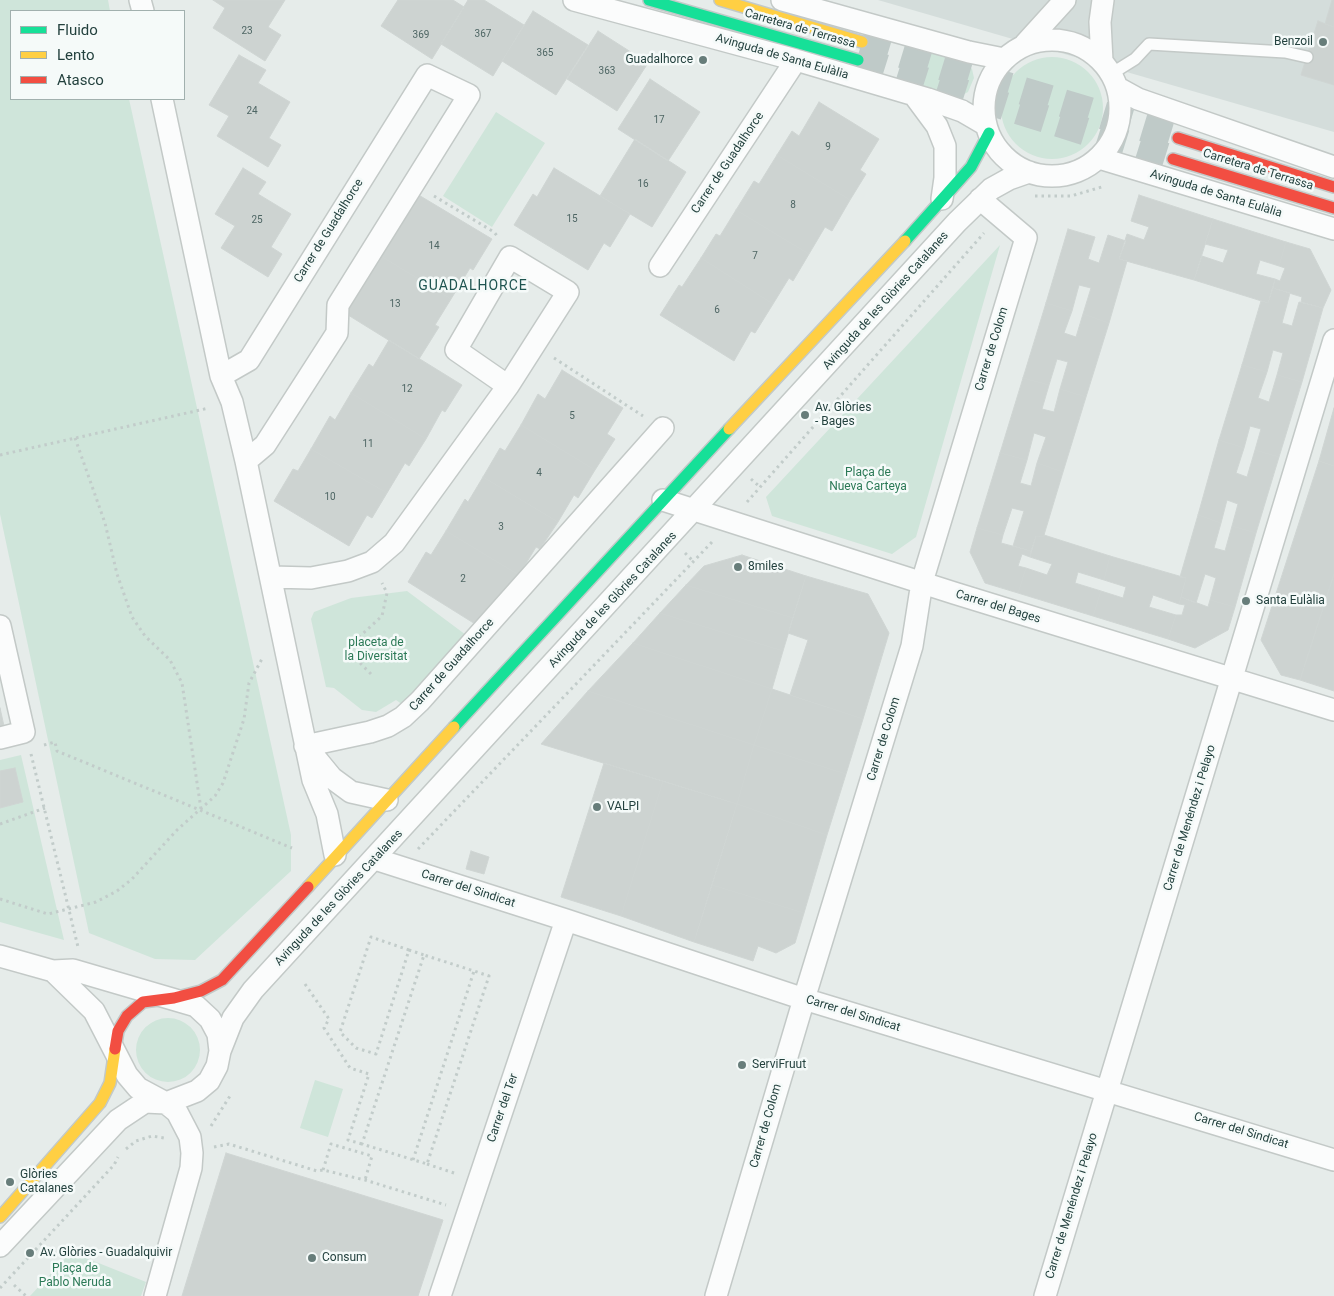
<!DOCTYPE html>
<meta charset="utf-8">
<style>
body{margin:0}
#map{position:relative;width:1334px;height:1296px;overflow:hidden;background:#e6ecea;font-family:Roboto,sans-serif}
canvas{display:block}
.legend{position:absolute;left:10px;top:10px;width:175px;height:90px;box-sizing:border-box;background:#f5faf9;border:1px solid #a1b0ae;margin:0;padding:6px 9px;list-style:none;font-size:15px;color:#23413e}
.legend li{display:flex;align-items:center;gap:10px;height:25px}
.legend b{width:25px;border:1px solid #a1b0ae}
</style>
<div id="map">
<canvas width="1334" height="1296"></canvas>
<ul class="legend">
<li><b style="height:6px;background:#16e098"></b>Fluido</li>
<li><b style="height:6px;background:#ffcf43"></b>Lento</li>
<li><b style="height:6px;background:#f24e42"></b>Atasco</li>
</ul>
</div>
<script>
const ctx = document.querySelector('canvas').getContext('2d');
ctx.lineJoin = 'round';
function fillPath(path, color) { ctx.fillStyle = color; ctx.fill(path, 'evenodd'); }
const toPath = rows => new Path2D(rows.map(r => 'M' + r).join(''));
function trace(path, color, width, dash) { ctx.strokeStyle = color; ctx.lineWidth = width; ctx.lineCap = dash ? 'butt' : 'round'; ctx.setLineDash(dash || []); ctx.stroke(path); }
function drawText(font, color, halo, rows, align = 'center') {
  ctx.font = font + ' Roboto,sans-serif'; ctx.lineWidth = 5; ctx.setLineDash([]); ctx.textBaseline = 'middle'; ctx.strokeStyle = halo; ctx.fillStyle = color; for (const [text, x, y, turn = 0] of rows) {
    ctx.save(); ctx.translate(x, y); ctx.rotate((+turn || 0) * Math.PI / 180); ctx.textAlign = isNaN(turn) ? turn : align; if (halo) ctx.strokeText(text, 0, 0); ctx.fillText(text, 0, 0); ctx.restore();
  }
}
const built = toPath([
 [878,0,1334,0,1334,132]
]);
const green = toPath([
 [0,0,108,0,110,11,11,11,11,99,129,99,291,835,291,871,195,960,155,959,89,933,0,514],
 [919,46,965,61,972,69,974,78,968,92,955,99,907,86],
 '1001 108a51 51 0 1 1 102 0a51 51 0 1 1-102 0Z',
 [496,112,545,143,492,227,443,196],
 [1000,245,916,537,892,554,772,516,766,497],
 [407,591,466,635,406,707,396,700,376,712,362,710,334,688,326,687,311,619,314,612,351,598],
 [21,755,64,940,0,922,0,760],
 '136 1050a32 32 0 1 1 64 0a32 32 0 1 1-64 0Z',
 [315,1080,343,1089,328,1137,300,1128],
 [71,1252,146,1282,141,1296,30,1296]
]);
const building = toPath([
 [213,0,285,0,268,27,281,35,265,61,213,28,225,8,213,0],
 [398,0,453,0,464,7,432,59,381,26,398,0],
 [468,0,484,0,524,25,493,76,441,44,468,0],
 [1332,0,1334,0,1334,27,1325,24,1332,0],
 [533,11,588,45,556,95,502,61,533,11],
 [1318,21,1334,27,1334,85,1301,75,1318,21],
 [598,31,648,63,617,111,567,79,598,31],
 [239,55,266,70,258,83,290,102,269,138,281,145,268,167,217,136,229,116,209,105,239,55],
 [650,79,700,112,668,161,618,129,650,79],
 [819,102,879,139,860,170,866,174,850,200,777,155,792,131,799,136,819,102],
 [635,139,686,172,652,227,600,196,635,139],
 [777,155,850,200,832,231,825,227,809,254,736,210,754,181,759,184,777,155],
 [243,168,266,182,258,194,291,214,271,247,282,254,268,277,221,248,235,226,215,214,243,168],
 [554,168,630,214,610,247,604,243,588,270,514,225,533,194,537,197,554,168],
 [417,194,492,239,473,270,470,268,451,299,376,253,417,194],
 [1139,195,1213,219,1194,280,1119,259,1127,234,1144,240,1149,227,1131,221,1139,195],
 [736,210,809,254,793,281,789,278,773,304,701,258,716,234,720,236,736,210],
 [1213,219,1286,242,1279,266,1260,260,1256,274,1275,279,1268,303,1194,280,1202,256,1223,263,1228,250,1205,244,1213,219],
 [1068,229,1095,237,1088,259,1099,263,1108,235,1126,241,1119,259,1127,261,1109,323,1083,314,1091,288,1079,285,1072,311,1046,303,1068,229],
 [1286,242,1310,249,1331,290,1323,308,1301,302,1302,297,1273,288,1275,279,1280,281,1285,268,1279,266,1286,242],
 [376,253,451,299,435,325,439,327,419,359,340,310,376,253],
 [701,258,773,304,755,333,751,331,734,361,660,315,679,285,682,287,701,258],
 [1273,288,1290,293,1282,323,1292,326,1299,302,1323,308,1302,382,1277,375,1283,353,1273,350,1267,372,1242,365,1261,301,1268,303,1273,288],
 [1046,303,1072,311,1064,333,1076,337,1083,314,1109,323,1086,397,1060,389,1068,362,1057,359,1049,385,1023,378,1046,303],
 [389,340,462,385,445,412,442,410,426,439,351,393,369,364,373,367,389,340],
 [1242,365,1267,372,1258,398,1269,402,1277,375,1302,382,1279,457,1255,450,1261,429,1250,426,1244,448,1219,440,1242,365],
 [562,370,623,408,607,434,615,439,595,470,521,425,538,394,545,399,562,370],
 [1023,378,1049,385,1042,409,1054,412,1060,389,1086,397,1063,472,1037,463,1046,437,1034,433,1027,460,1000,453,1023,378],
 [351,393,426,439,409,466,405,463,387,493,311,449,330,416,335,420,351,393],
 [1334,408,1334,466,1319,461,1334,408],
 [521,425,595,470,578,498,574,495,558,522,483,477,500,448,505,451,521,425],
 [1219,440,1244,448,1236,473,1247,477,1255,450,1279,457,1256,533,1232,526,1238,504,1227,500,1221,523,1198,515,1219,440],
 [311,449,387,493,372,518,367,515,349,546,274,501,293,469,298,471,311,449],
 [1000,453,1027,460,1020,483,1031,486,1037,463,1063,472,1044,535,1043,537,1036,536,1031,551,1013,546,1024,511,1012,508,1003,535,977,528,1000,453],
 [1319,461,1334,466,1334,574,1300,680,1281,675,1261,640,1319,461],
 [483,477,558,522,540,549,536,547,519,575,446,531,465,499,468,502,483,477],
 [1198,515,1221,523,1214,548,1225,551,1232,526,1256,533,1235,607,1210,600,1216,578,1205,574,1196,603,1181,597,1186,578,1180,577,1198,515],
 [977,528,1003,535,1001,543,1031,551,1030,557,1022,554,1018,566,1026,568,1018,593,985,583,970,552,977,528],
 [446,531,519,575,480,627,408,582,426,552,431,555,446,531],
 [1044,535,1110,556,1104,580,1078,572,1075,583,1101,591,1093,616,1018,593,1026,568,1047,575,1052,564,1030,557,1036,536,1043,537,1044,535],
 [742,555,806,576,793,618,686,585,704,566,742,555],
 [1110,556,1186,578,1179,604,1153,595,1149,607,1176,615,1168,639,1093,616,1101,591,1123,598,1126,587,1104,580,1110,556],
 [1334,574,1334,691,1300,680,1334,574],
 [806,576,868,594,889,633,863,719,790,695,808,640,788,633,806,576],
 [686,585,793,618,783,651,660,613,686,585],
 [1181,597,1208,607,1210,600,1235,607,1228,630,1195,648,1168,639,1176,615,1182,615,1185,605,1179,604,1181,597],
 [660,613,783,651,772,689,633,643,660,613],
 [633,643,772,689,754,745,588,691,633,643],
 [772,689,863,719,846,774,754,745,772,689],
 [588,691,754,745,737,804,541,744,588,691],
 [0,708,4,726,0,727,0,708],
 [754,745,846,774,827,835,737,804,754,745],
 [604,763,663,781,621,916,561,897,604,763],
 [15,768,23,802,0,808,0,771,15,768],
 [663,781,737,804,694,942,621,916,663,781],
 [737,804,827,835,804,913,712,885,737,804],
 [471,851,489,857,484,874,466,869,471,851],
 [712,885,804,913,795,943,776,953,758,946,753,961,694,942,712,885],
 [226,1153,443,1220,418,1296,182,1296,226,1153]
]);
const primaryTunnel = toPath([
 [862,42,1178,138],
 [858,60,1173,159]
]);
const path = toPath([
 [434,196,494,232,498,237],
 [1035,196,1071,196,1105,186],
 [554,358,643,416],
 [75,438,105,523,117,574,132,617,145,636,170,660,182,683,201,809],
 [0,455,209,408],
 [751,479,760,487],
 [747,502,984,233],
 [685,553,693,561],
 [371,674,358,661,352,650,357,639,382,616,387,593,382,583],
 [44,745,55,742,57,751,292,848],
 [31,754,78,947],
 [0,824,45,808],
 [418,849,713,541],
 [0,899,48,914,96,902,117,891,132,879,177,830,215,796,223,783,244,719,249,683,263,657],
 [409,950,371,937,340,1032,356,1048,376,1054,409,950,424,955],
 [305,984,329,1019,324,1028,350,1068,369,1074,348,1140,362,1144],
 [211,1126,230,1096],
 [214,1147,229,1144,317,1171,323,1170,365,1180,446,1205],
 [126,1149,136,1141,152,1136,164,1138],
 [413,1160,474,971,424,955,362,1144,427,1164,489,976,474,971],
 [427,1164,457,1174],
 [323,1170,331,1144,372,1156,365,1180],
 [14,1285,26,1296],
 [0,1288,114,1165,118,1157]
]);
const lane = toPath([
 [1111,74,1135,59,1149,44,1285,52,1307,57]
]);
const street = toPath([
 [140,0,143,11],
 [574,0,796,60,928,99,962,111,986,125],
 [782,0,969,52,1004,59],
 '984 108a68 68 0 1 1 136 0a68 68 0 1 1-136 0Z',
 [1025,44,1065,0],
 [1102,61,1100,22,1103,0],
 [1118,88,1138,99,1334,167],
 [914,95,937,126,945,146,945,178,942,199],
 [162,99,221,376,232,402,246,461,313,780,327,814,335,855],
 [1099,158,1334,229],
 [660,266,796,60],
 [221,376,249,360,427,75,469,95,338,305,337,333,265,445,246,461],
 [663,500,954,593,1334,710],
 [271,577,311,578,348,571,372,562,394,543,508,386,568,292,510,257,456,350,508,386],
 [0,626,24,732,0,738],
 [305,746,370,732,388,726,403,717,420,701,663,428],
 [309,750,332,778,351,792,387,800],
 [375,859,566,920,804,999,1334,1160],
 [0,956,53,971,73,970,196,1006,210,1019,218,1034,220,1051,217,1066,209,1081,197,1091,166,1103,145,1102,118,1120,0,1246],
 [53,971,94,1011,127,1075,138,1088,166,1103,177,1112,190,1137,192,1153,191,1168,155,1296],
 [220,1051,233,1018,253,990,957,222,991,189,1009,179,1029,172],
 [440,1296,566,920],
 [716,1296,804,999,912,646,922,582,1026,238,980,199],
 [1045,1296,1334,340]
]);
const fast = toPath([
 [649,0,858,60],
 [905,241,971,167,989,133],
 [454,727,729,429]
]);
const slow = toPath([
 [720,0,862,42],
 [729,429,905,241],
 [308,887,454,727],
 [0,1217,100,1103,110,1083,115,1049]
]);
const jam = toPath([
 [1178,138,1334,187],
 [1173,159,1334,208],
 [115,1049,118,1031,127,1016,143,1002,174,998,201,991,222,980,308,887]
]);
const markers = [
 [1323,42,5,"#677d7a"],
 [703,60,5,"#677d7a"],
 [805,415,5,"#677d7a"],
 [738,567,5,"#677d7a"],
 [1246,601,5,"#677d7a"],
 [597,807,5,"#677d7a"],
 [742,1065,5,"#677d7a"],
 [10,1182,5,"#677d7a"],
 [30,1253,5,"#677d7a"],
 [312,1258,5,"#677d7a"]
];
const numberNames = [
 ["23",247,31],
 ["367",483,34],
 ["369",421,35],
 ["365",545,53],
 ["363",607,71],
 ["24",252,111],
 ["17",659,120],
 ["9",828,147],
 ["16",643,184],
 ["8",793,205],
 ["15",572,219],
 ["25",257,220],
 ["14",434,246],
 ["7",755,256],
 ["13",395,304],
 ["6",717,310],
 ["12",407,389],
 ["5",572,416],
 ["11",368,444],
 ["4",539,473],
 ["10",330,497],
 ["3",501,527],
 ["2",463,579]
];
const streetNames = [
 ["Carretera de Terrassa",800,29,16],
 ["Avinguda de Santa Eulàlia",782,57,16],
 ["Carrer de Guadalhorce",728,163,-56],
 ["Carretera de Terrassa",1258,170,17],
 ["Avinguda de Santa Eulàlia",1216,194,17],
 ["Carrer de Guadalhorce",329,231,-58],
 ["Avinguda de les Glòries Catalanes",886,301,-48],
 ["Carrer de Colom",992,349,-73],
 ["Avinguda de les Glòries Catalanes",613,600,-47],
 ["Carrer del Bages",998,607,17],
 ["Carrer de Guadalhorce",452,665,-48],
 ["Carrer de Colom",884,739,-73],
 ["Carrer de Menéndez i Pelayo",1190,818,-73],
 ["Carrer del Sindicat",468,889,18],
 ["Avinguda de les Glòries Catalanes",339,898,-47],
 ["Carrer del Sindicat",853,1014,17],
 ["Carrer del Ter",503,1108,-71],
 ["Carrer de Colom",766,1126,-74],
 ["Carrer del Sindicat",1241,1131,17],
 ["Carrer de Menéndez i Pelayo",1072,1206,-73]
];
const poiNames = [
 ["Benzoil",1313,42,"right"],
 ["Guadalhorce",693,60,"right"],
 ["Av. Glòries",815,408],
 ["- Bages",815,422],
 ["8miles",748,567],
 ["Santa Eulàlia",1256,601],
 ["VALPI",607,807],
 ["ServiFruut",752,1065],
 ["Glòries",20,1175],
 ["Catalanes",20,1189],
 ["Av. Glòries - Guadalquivir",40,1253],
 ["Consum",322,1258]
];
const parkNames = [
 ["Plaça de",868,473],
 ["Nueva Carteya",868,487],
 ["placeta de",376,643],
 ["la Diversitat",376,657],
 ["Plaça de",75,1269],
 ["Pablo Neruda",75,1283]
];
const neighbourhoodNames = [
 ["GUADALHORCE",473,286]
];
fillPath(built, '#d4dddb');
fillPath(green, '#cfe5da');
fillPath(building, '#cdd3d1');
trace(building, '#cfd5d3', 1);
trace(primaryTunnel, '#bfcac8', 28, [28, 14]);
trace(lane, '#c3c9c7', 14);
trace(street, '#c3c9c7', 24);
trace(fast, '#c2c9c8', 14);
trace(slow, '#c2c9c8', 14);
trace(jam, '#c2c9c8', 14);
trace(path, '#c2ccca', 3, [2.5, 4]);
trace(lane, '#fbfcfc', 11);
trace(street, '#fbfcfc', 21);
trace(fast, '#16e098', 11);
trace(slow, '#ffcf43', 11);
trace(jam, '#f24e42', 11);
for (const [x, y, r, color] of markers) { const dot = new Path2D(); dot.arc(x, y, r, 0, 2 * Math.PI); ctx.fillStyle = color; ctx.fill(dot); trace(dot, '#f5faf9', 2); }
drawText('10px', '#4e6664', null, numberNames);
drawText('12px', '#23413e', '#f5faf9', streetNames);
drawText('12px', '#23413e', '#f5faf9', poiNames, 'left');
drawText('12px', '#2b7956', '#f5faf9', parkNames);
ctx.letterSpacing = '1px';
drawText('14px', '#1e5450', '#f5faf9', neighbourhoodNames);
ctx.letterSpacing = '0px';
</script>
